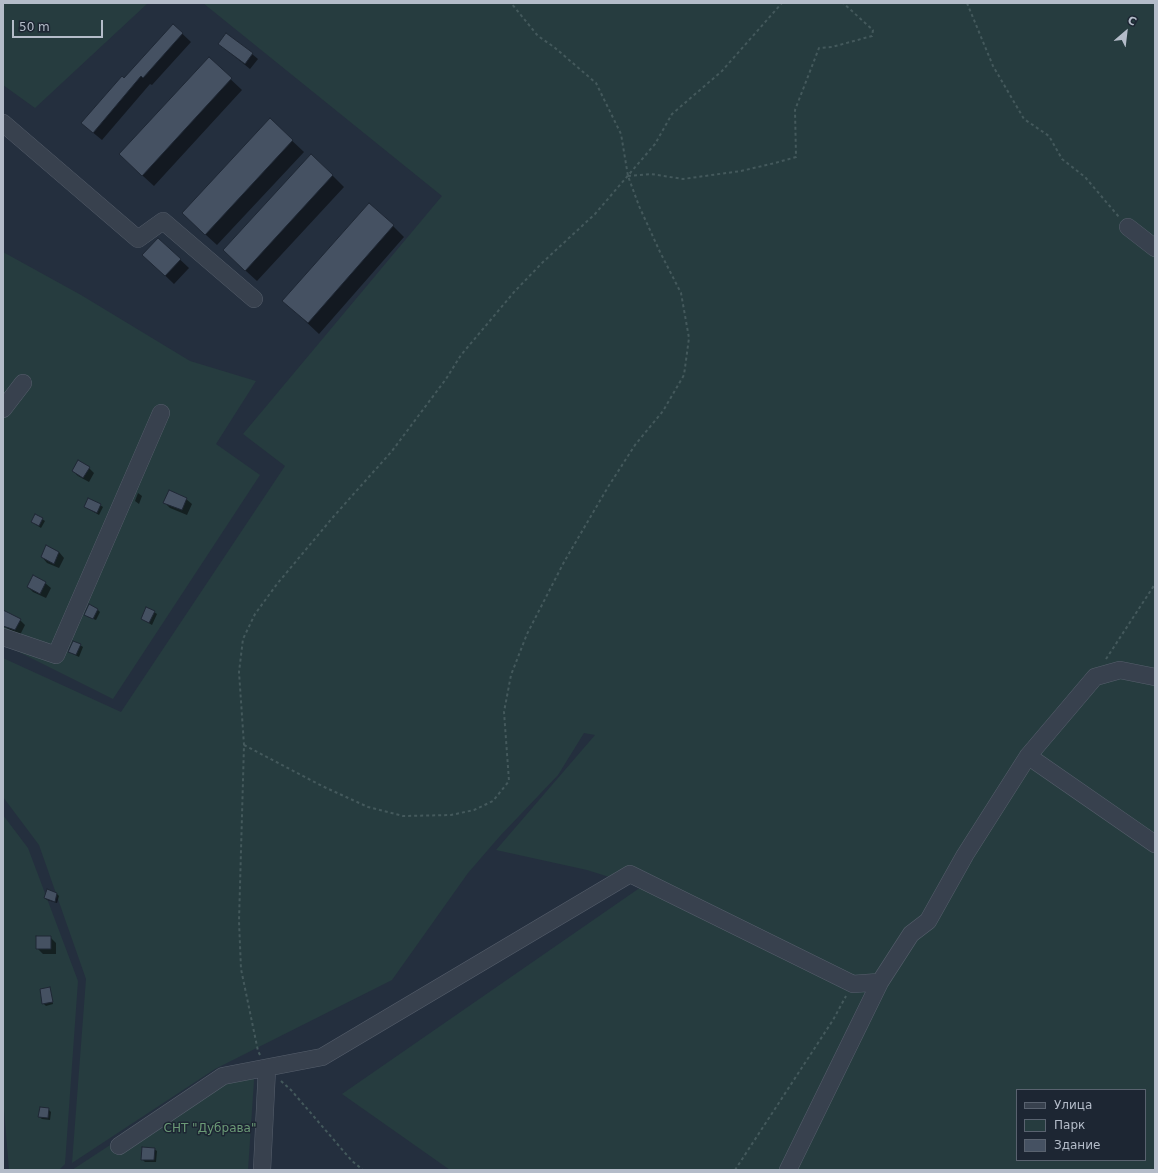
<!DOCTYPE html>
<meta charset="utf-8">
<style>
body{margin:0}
#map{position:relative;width:1158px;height:1173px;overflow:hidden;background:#242f3e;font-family:"DejaVu Sans",sans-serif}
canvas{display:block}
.frame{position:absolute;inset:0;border:4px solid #b4bcc9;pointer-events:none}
.legend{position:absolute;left:1016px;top:1089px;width:130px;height:72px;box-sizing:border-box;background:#1d2633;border:1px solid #59626f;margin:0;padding:5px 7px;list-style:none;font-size:12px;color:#b4bcc9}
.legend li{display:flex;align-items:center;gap:8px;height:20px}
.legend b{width:20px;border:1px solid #59626f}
.north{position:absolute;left:1106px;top:12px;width:40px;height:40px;-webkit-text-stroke:3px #1d2633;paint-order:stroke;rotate:28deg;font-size:11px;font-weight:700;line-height:16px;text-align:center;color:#b4bcc9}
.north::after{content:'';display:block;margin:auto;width:14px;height:18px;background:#b4bcc9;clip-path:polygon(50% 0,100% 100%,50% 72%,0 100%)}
.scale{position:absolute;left:12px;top:20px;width:91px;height:18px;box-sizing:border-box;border:2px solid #b4bcc9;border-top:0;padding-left:5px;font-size:12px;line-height:14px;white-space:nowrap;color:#b4bcc9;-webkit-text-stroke:3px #1d2633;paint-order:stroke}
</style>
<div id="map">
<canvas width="1158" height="1173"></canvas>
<div class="frame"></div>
<ul class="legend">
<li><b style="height:5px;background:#38414e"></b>Улица</li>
<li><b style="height:11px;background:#263c3f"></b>Парк</li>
<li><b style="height:11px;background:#455162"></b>Здание</li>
</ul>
<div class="north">С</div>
<div class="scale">50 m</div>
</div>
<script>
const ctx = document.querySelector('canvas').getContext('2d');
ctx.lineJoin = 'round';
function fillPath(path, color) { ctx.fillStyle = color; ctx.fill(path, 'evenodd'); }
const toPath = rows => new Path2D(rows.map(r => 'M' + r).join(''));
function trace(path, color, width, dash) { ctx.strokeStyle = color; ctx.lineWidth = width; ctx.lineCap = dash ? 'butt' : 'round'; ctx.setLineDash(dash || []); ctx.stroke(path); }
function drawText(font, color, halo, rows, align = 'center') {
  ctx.font = font + ' "DejaVu Sans",sans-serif'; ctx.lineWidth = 3; ctx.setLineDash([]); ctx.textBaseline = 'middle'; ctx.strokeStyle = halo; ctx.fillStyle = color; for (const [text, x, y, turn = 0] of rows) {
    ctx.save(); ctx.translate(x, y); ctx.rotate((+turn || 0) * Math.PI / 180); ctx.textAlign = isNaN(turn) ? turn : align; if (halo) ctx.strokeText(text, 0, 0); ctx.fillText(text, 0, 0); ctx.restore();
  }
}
const green = toPath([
 [3,3,148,3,35,108,3,85],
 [203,3,1155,3,1155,1170,450,1170,342,1094,641,887,587,870,496,850,595,735,584,733,558,775,500,836,468,873,392,980,215,1069,72,1163,86,979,39,845,3,797,3,658,121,712,285,466,243,434,442,196],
 [1017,1090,1145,1090,1145,1160,1017,1160],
 [3,252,81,295,190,361,256,381,216,444,260,475,113,699,3,644],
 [3,815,28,848,78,981,65,1164,59,1170,9,1170,3,1097],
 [255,1065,248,1170,72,1170,220,1073]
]);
const shadow = toPath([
 [173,25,191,42,152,85,150,84,102,140,91,131,124,79],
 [219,44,252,54,258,59,250,69],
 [209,59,242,90,154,186,132,166],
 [270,120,304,152,217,245,194,224],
 [332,175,344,187,257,281,235,261],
 [393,226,404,237,319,334,284,301],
 [158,239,189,268,174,284,152,263],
 [89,468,94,473,89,482,78,476,73,471],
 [138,493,142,496,139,504,135,501],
 [186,499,192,504,187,515,170,508,165,503],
 [100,505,103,507,99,515,85,507],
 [42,519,45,521,41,528,32,522],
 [47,547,59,552,64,558,59,568,47,563,42,557],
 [45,583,51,588,46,598,33,592,28,587],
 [97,609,100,612,96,620,88,617],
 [154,612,157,614,152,625,142,619],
 [3,617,20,620,25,625,20,635,3,626],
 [80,645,83,647,79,657,69,652],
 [47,891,57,894,59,896,57,903,47,900,45,898],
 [50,937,56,943,56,954,43,954,37,948],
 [50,988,51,989,50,989,53,1004,46,1006,43,1003],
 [48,1109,51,1112,50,1120,42,1119,39,1117],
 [154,1149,157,1151,156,1162,145,1162,142,1159]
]);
const building = toPath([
 [173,24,183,33,143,78,141,76,93,133,81,123,122,76,124,78,173,24],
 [226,33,253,53,245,64,218,44,226,33],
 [209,57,232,78,142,176,119,154,209,57],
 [270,118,293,140,205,235,182,213,270,118],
 [311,154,333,175,245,271,223,250,311,154],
 [369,203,394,225,308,323,282,301,369,203],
 [158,238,181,259,165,276,142,255,158,238],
 [78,460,90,467,83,478,72,471,78,460],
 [169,490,187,498,182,510,163,503,169,490],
 [88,498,101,504,97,513,84,507,88,498],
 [35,514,43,518,39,526,31,522,35,514],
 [46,545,59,552,54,564,41,557,46,545],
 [33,575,46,582,40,594,27,587,33,575],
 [89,604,98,609,93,619,84,615,89,604],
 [146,607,155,611,149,623,141,619,146,607],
 [3,610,21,619,15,630,3,626,3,610],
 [73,641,81,644,76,655,68,652,73,641],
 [47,889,57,893,55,902,44,898,47,889],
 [36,936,51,936,51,949,36,949,36,936],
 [50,987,53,1002,42,1004,40,989,50,987],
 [40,1107,49,1108,48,1118,38,1117,40,1107],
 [142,1147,155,1148,154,1160,141,1160,142,1147]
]);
const path = toPath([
 [967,3,993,66,1024,119,1049,136,1062,159,1085,177,1119,217],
 [628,176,651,174,683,179,741,171,775,163,796,157,795,110,819,48,832,47,872,36,873,30,843,3],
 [1106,659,1155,584],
 [244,745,322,786,368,807,403,816,451,815,474,810,493,801,509,781,504,712,511,675,527,634,564,562,608,487,635,445,663,411,684,375,689,338,681,293,660,252,639,206,628,176,621,134,596,83,554,47,538,36,511,3],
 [260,1055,258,1051,241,969,239,921,244,745,239,672,243,639,255,614,277,584,334,516,392,451,446,379,461,355,515,291,543,262,595,214,655,144,672,114,722,71,782,3],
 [281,1081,291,1090,352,1161,363,1170],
 [735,1170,833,1020,846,996]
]);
const minor = toPath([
 [3,123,138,239,163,221,254,299],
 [1128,227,1155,248],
 [3,409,23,383],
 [3,637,56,655,161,413],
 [1028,756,1155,844],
 [119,1146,223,1076,322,1057,630,874,853,984,880,982,911,934,928,921,965,855,1028,756,1095,677,1120,670,1155,677],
 [262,1170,267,1068],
 [788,1170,880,982]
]);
const parkNames = [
 ["СНТ \"Дубрава\"",210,1129]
];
fillPath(green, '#263c3f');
fillPath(shadow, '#0007');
fillPath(building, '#455162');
trace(building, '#1f2835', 1);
trace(minor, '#565f6c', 18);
trace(path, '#44595c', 2, [3, 3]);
trace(minor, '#38414e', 17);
drawText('12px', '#6b9a76', '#1d2633', parkNames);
</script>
